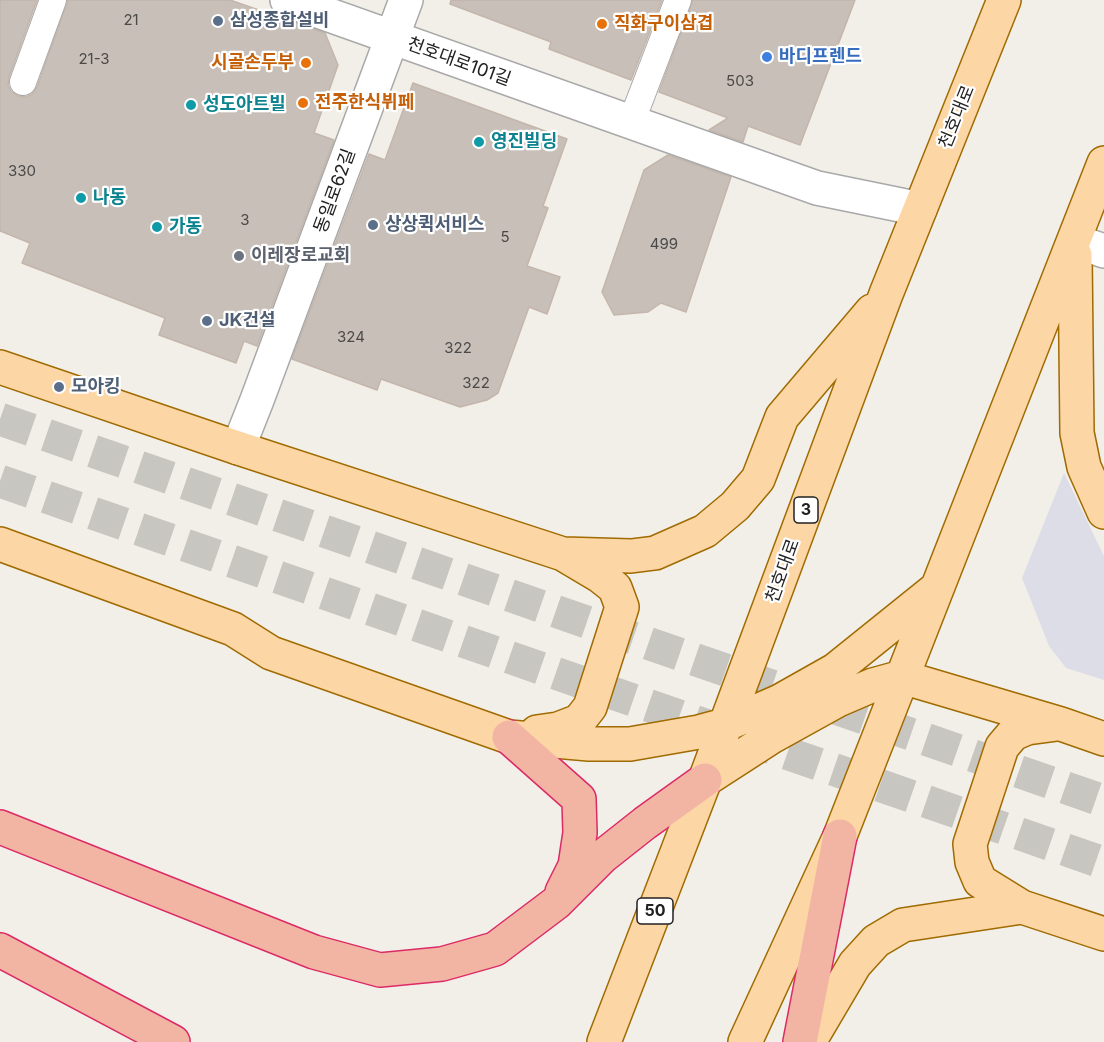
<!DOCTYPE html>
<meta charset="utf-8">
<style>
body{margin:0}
canvas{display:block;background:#f2efe9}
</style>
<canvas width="1104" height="1042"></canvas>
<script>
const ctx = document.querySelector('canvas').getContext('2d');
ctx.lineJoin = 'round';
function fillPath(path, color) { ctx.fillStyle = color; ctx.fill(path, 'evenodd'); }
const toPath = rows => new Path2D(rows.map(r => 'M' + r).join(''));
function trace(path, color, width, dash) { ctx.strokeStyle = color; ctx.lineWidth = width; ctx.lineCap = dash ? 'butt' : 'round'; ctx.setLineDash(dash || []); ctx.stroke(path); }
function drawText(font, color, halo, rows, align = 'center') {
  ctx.font = font + ' Inter,"Noto Sans KR",sans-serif'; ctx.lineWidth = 4.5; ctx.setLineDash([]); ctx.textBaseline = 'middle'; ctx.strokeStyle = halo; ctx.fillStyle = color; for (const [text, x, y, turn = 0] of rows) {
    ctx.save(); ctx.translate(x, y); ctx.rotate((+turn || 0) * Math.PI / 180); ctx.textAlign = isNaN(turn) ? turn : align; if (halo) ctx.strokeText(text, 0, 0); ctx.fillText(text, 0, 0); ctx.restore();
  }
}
const plaza = toPath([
 [1064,473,1104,556,1104,680,1066,668,1049,646,1022,578]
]);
const building = toPath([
 [0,0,37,0,9,77,8,85,11,91,18,96,26,97,32,94,37,87,68,0,230,0,325,33,338,65,314,133,334,140,257,346,244,341,236,363,159,335,165,318,22,263,30,243,0,231,0,0],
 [451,0,662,0,631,80,549,49,551,42,450,4,451,0],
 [693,0,855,0,800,145,748,126,743,142,709,130,728,118,659,92,693,0],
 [413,83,567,139,543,206,548,208,527,266,560,277,547,314,529,307,498,393,487,400,460,407,381,379,377,390,292,359,369,154,385,160,413,83],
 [668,155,731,177,686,312,661,303,648,312,614,315,602,292,644,170,668,155]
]);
const primaryTunnel = toPath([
 [0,419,1104,801],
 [0,481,1104,863]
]);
const service = toPath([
 [23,82,53,0],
 [631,123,678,0]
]);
const minor = toPath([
 [287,0,817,188,920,209],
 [1075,241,1104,251],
 [238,448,257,400,406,0]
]);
const primary = toPath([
 [1075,255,1077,433,1084,467,1104,512],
 [0,367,238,448,563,554,600,576,615,588,622,607,590,707,579,721,558,729,537,732],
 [0,544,233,629,271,653,509,737,589,744,630,744,699,732,725,725,780,701,835,670,937,588],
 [564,554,631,556,655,553,705,531,735,506,758,479,782,417,872,311],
 [1057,724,1027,728,1013,734,1002,747,970,844,972,862,980,881,1022,907,1104,934],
 [705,780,773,736,838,700,873,685,902,677,1061,724,1104,739],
 [604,1042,705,780,886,294,1004,0],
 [745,1042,840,836,1104,163],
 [809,1042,855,964,876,941,903,925,1022,907]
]);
const trunk = toPath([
 [509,737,579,799,580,833,575,866,562,892],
 [0,827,314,952,380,970,442,964,495,949,556,903,602,857,645,823,705,780],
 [0,950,173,1042],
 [800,1042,840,836]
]);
const markers = [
 [218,21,6,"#5c6f8a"],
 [602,24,6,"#e8710a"],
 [767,57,6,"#3f7fe0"],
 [306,63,6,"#e8710a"],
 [303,103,6,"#e8710a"],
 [191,105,6,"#0f9aa8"],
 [479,142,6,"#0f9aa8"],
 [81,198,6,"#0f9aa8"],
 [373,225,6,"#5c6f8a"],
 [157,227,6,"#0f9aa8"],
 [239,256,6,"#6b7280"],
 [207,321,6,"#5c6f8a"],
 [59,387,6,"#5c6f8a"]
];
const numberNames = [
 ["21",131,20],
 ["21-3",94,59],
 ["503",740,81],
 ["330",22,171],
 ["3",245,220],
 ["5",505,237],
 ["499",664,244],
 ["324",351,337],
 ["322",458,348],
 ["322",476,383]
];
const shields = [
 [806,510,24],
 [655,911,36]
];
const shieldNames = [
 ["3",806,510],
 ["50",655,911]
];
const serviceNames = [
 ["삼성종합설비",230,21],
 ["상상퀵서비스",385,225],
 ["JK건설",219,321],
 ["모아킹",71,387]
];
const foodNames = [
 ["직화구이삼겹",614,24],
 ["시골손두부",294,63,"right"],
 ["전주한식뷔페",315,103]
];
const shopNames = [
 ["바디프렌드",779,57]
];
const streetNames = [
 ["천호대로101길",459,62,20],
 ["천호대로",957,117,-68],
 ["동일로62길",335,191,-70],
 ["천호대로",783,571,-70]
];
const cultureNames = [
 ["성도아트빌",203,105],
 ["영진빌딩",491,142],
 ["나동",93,198],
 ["가동",169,227]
];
const worshipNames = [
 ["이레장로교회",251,256]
];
fillPath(plaza, '#dddde8');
fillPath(building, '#c7bfb8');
trace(building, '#c4b6ab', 1.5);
trace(primaryTunnel, '#c8c6c1', 33, [33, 16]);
trace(service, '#a9a9a9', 28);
trace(minor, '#a9a9a9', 36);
trace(primary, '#a06b00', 36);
trace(trunk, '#dc2a67', 36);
trace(service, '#fff', 26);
trace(minor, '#fff', 33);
trace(primary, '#fcd6a4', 33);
trace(trunk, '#f2b4a3', 33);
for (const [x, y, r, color] of markers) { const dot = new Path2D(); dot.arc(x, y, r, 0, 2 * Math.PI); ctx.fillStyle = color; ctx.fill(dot); trace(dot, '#fff', 2); }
drawText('15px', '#4b4948', null, numberNames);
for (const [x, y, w] of shields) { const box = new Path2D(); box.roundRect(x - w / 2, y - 13, w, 26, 4.5); ctx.fillStyle = '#fff'; ctx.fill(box); trace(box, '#222', 1.5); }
drawText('bold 16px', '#222', null, shieldNames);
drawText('bold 18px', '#4e5e75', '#fff', serviceNames, 'left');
drawText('bold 18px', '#c56008', '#fff', foodNames, 'left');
drawText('bold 18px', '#366cbe', '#fff', shopNames, 'left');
drawText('18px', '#222', '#fff', streetNames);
drawText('bold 18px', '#0d838f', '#fff', cultureNames, 'left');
drawText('bold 18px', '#5b616d', '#fff', worshipNames, 'left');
</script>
